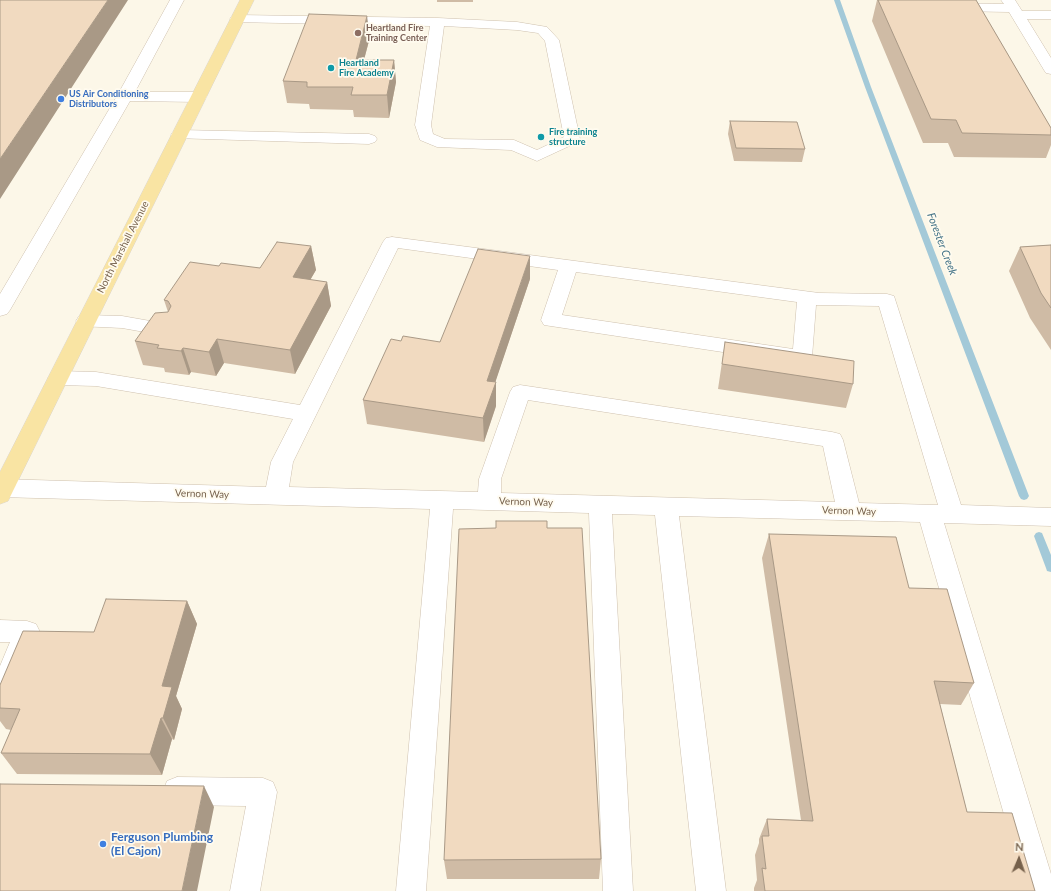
<!DOCTYPE html>
<style>
body{margin:0}
#map{position:relative;width:1051px;height:891px;overflow:hidden;background:#fcf7e8;font-family:Lato,sans-serif}
canvas{display:block}
.north{position:absolute;left:999px;top:839px;width:40px;height:40px;-webkit-text-stroke:3px #fffbef;paint-order:stroke;rotate:2deg;font-size:11px;font-weight:700;line-height:16px;text-align:center;color:#76614c}
.north::after{content:'';display:block;margin:auto;width:14px;height:18px;background:#76614c;clip-path:polygon(50% 0,100% 100%,50% 72%,0 100%)}
</style>
<div id="map">
<canvas width="1051" height="891"></canvas>
<div class="north">N</div>
</div>
<script>
const ctx = document.querySelector('canvas').getContext('2d');
ctx.lineJoin = 'round';
const toPath = rows => new Path2D(rows.map(r => 'M' + r).join(''));
function fillPath(path, color) { ctx.fillStyle = color; ctx.fill(path, 'evenodd'); }
function trace(path, color, width, dash) { ctx.strokeStyle = color; ctx.lineWidth = width; ctx.lineCap = dash ? 'butt' : 'round'; ctx.setLineDash(dash || []); ctx.stroke(path); }
function drawText(font, color, halo, rows, align = 'center') {
  ctx.font = font + ' Lato,sans-serif'; ctx.lineWidth = 3.5; ctx.setLineDash([]); ctx.textBaseline = 'middle'; ctx.strokeStyle = halo; ctx.fillStyle = color; for (const [text, x, y, turn = 0] of rows) {
    ctx.save(); ctx.translate(x, y); ctx.rotate((+turn || 0) * Math.PI / 180); ctx.textAlign = isNaN(turn) ? turn : align; if (halo) ctx.strokeText(text, 0, 0); ctx.fillText(text, 0, 0); ctx.restore();
  }
}
const stream = toPath([
 [834,0,840,0,871,87,1029,496,1027,499,1024,500,1021,499,1019,496,865,87,834,0],
 [1039,532,1042,533,1051,555,1051,572,1047,571,1046,568,1034,536,1036,533,1039,532]
]);
const minor = toPath([
 [170,0,184,0,135,92,199,92,204,94,207,97,204,100,199,102,130,101,10,310,7,314,0,316,0,294,117,96,170,0],
 [888,0,902,0,903,2,1004,4,1001,0,1015,0,1022,11,1051,11,1051,19,1027,19,1051,58,1051,74,1046,73,1044,70,1009,12,898,10,893,9,888,0],
 [237,15,438,18,517,22,547,27,559,40,580,139,578,142,537,161,511,150,437,147,420,140,415,125,430,26,232,22,230,19,232,16,237,15],
 [444,26,517,30,538,33,545,41,564,137,537,150,514,140,445,139,433,134,431,125,444,26],
 [179,130,369,134,375,136,377,139,375,142,369,144,173,138,171,135,173,132,179,130],
 [392,237,819,293,887,294,894,296,961,505,1051,508,1051,526,944,523,1051,874,1051,891,1026,891,920,522,679,516,726,891,696,891,655,515,612,514,633,891,603,891,589,513,453,509,426,891,396,891,430,509,0,497,0,479,266,487,271,462,293,419,96,386,58,385,51,383,48,378,51,373,58,371,96,372,300,405,383,242,386,238,392,237],
 [398,248,558,270,541,320,544,325,802,364,809,362,812,357,816,305,879,306,938,505,859,503,843,440,840,434,832,432,520,385,513,387,510,392,479,479,478,492,289,487,293,462,398,248],
 [576,272,797,302,793,349,562,315,576,272],
 [528,400,823,446,835,502,501,493,501,479,528,400],
 [86,315,122,316,167,324,174,325,177,330,174,335,167,336,122,328,79,326,76,321,79,316,86,315],
 [0,620,27,621,36,624,40,632,10,707,0,710,0,666,10,642,0,642,0,620],
 [177,777,263,778,273,782,277,792,260,891,230,891,246,806,177,805,167,801,163,791,167,781,177,777]
]);
const major = toPath([
 [240,0,254,0,11,495,8,501,0,504,0,472,240,0]
]);
const wall = toPath([
 [437,0,473,0,473,2,437,2],
 [877,0,976,0,1051,128,1051,145,1046,158,954,157,948,143,923,143,872,21],
 [370,37,364,60,394,60,396,82,389,118,354,117,353,110,310,109,309,104,287,103,283,81],
 [730,121,805,149,802,162,734,161,728,134],
 [1051,245,1051,350,1030,318,1009,271,1020,247],
 [311,246,316,270,310,280,327,282,331,306,295,374,224,363,216,376,191,372,189,375,165,372,164,368,143,365,135,341,168,312,164,300,219,266,260,268],
 [530,279,495,382,496,406,484,442,367,424,363,400,401,341,440,342],
 [725,342,853,384,846,408,718,389],
 [547,528,601,859,599,879,447,879,444,860],
 [769,534,909,588,974,683,961,705,940,704,967,812,1035,891,754,891,754,888,757,880,755,855,759,843,759,839,767,819,801,820,762,558],
 [187,601,197,624,176,696,182,709,174,740,172,739,162,775,17,774,1,753,11,730,6,729,0,721,0,685,94,632]
]);
const shadedWall = toPath([
 [108,0,128,0,0,199,0,159],
 [367,16,370,37,358,82,356,60],
 [394,60,396,82,389,118,387,95],
 [311,246,316,270,298,301,293,277],
 [530,256,530,279,488,404,487,381],
 [327,282,331,306,295,374,290,350],
 [217,339,224,363,216,376,209,352],
 [183,348,191,372,189,375,181,351],
 [496,382,496,406,484,442,483,418],
 [187,601,197,624,176,696,182,709,174,740,163,718,162,686],
 [161,718,172,739,162,775,150,754],
 [204,786,214,807,197,891,182,891]
]);
const building = toPath([
 [0,0,108,0,0,159,0,0],
 [878,0,976,0,1051,128,1051,135,962,133,956,120,931,119,878,0],
 [309,14,367,16,356,60,394,60,387,95,351,95,353,87,307,87,307,82,283,81,309,14],
 [730,121,797,122,805,149,736,148,730,121],
 [277,242,311,246,293,277,327,282,290,350,217,339,209,352,183,348,181,351,157,348,159,345,135,341,155,313,168,312,171,306,168,301,164,300,190,262,219,266,221,263,260,268,277,242],
 [1051,245,1051,308,1041,293,1020,247,1051,245],
 [478,249,530,256,487,381,496,382,483,418,363,400,391,339,401,341,403,336,440,342,478,249],
 [725,342,854,361,853,384,722,364,725,342],
 [496,521,547,521,547,528,582,528,601,859,444,860,459,529,496,528,496,521],
 [769,534,896,537,909,588,947,589,974,683,934,681,967,812,1012,813,1035,891,765,891,762,868,766,869,762,836,769,836,767,819,813,821,769,534],
 [106,599,187,601,162,686,172,687,163,718,161,718,150,754,1,753,20,709,0,708,0,685,23,631,94,632,106,599],
 [0,784,204,786,182,891,0,891,0,784]
]);
const markers = [
 [358,33,4,"#8d6e63"],
 [331,68,4,"#0f9aa8"],
 [61,99,4,"#3f7fe0"],
 [541,137,4,"#0f9aa8"],
 [103,844,4,"#3f7fe0"]
];
const farEducationnames = [
 ["Heartland Fire",366,28],
 ["Training Center",366,38]
];
const farCulturenames = [
 ["Heartland",339,63],
 ["Fire Academy",339,73],
 ["Fire training",549,132],
 ["structure",549,142]
];
const farShopnames = [
 ["US Air Conditioning",69,94],
 ["Distributors",69,104]
];
const streetNames = [
 ["North Marshall Avenue",123,247,-63],
 ["Vernon Way",202,494,2],
 ["Vernon Way",526,502,2],
 ["Vernon Way",849,511,2]
];
const waterNames = [
 ["Forester Creek",942,244,69]
];
const nearShopnames = [
 ["Ferguson Plumbing",111,837],
 ["(El Cajon)",111,851]
];
fillPath(stream, '#a3c9d8');
trace(minor, '#cec0ae', 1);
trace(major, '#dbd6d0', 1);
fillPath(minor, '#fff');
fillPath(major, '#f9e4a3');
fillPath(wall, '#cfbba5');
fillPath(shadedWall, '#a99986');
fillPath(building, '#f1dac0');
trace(building, '#a99986', 1);
for (const [x, y, r, color] of markers) { const dot = new Path2D(); dot.arc(x, y, r, 0, 2 * Math.PI); ctx.fillStyle = color; ctx.fill(dot); trace(dot, '#fffbef', 1.5); }
drawText('bold 9px', '#785e54', '#fffbef', farEducationnames, 'left');
drawText('bold 9px', '#0d838f', '#fffbef', farCulturenames, 'left');
drawText('bold 9px', '#366cbe', '#fffbef', farShopnames, 'left');
drawText('10px', '#76614c', '#fffbef', streetNames);
drawText('italic 11px', '#467589', '#fffbef', waterNames);
drawText('bold 12px', '#366cbe', '#fffbef', nearShopnames, 'left');
</script>
